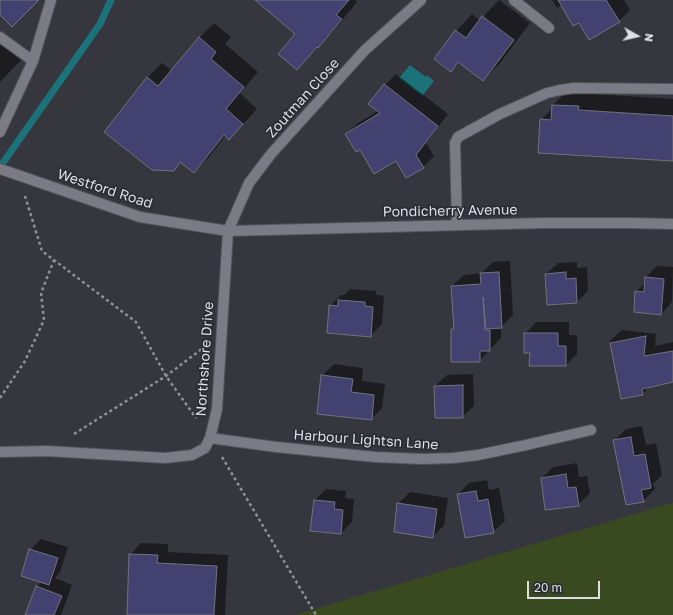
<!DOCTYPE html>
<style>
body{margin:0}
#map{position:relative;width:673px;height:615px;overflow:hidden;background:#36363f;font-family:"Golos Text",sans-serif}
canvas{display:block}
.north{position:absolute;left:617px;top:16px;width:40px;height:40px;-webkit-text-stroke:3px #2c2c34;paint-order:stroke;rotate:98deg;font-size:11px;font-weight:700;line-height:16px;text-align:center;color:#dedee4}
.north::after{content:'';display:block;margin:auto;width:14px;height:18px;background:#dedee4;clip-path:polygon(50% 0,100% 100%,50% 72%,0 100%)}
.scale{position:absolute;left:527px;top:581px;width:73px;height:18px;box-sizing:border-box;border:2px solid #dedee4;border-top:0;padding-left:5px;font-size:12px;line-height:14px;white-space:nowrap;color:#dedee4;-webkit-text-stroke:3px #2c2c34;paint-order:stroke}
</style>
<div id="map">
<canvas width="673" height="615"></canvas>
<div class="north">N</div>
<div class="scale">20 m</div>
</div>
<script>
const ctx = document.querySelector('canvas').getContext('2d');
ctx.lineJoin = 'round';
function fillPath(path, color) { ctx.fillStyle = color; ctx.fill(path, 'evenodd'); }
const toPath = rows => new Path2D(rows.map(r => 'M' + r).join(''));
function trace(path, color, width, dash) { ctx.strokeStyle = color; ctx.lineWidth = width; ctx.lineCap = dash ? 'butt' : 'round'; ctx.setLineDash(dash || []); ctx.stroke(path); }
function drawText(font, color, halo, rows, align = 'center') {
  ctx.font = font + ' "Golos Text",sans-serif'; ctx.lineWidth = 3.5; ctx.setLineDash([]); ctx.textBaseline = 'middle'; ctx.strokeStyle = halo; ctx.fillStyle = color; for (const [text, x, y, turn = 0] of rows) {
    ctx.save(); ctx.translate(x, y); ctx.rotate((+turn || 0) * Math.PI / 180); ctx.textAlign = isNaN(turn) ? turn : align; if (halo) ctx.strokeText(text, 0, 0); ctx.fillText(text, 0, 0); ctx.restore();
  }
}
const green = toPath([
 [673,503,673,615,295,615,658,507]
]);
const water = toPath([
 [410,65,426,77,427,75,434,81,422,96,399,78]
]);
const shadow = toPath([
 [276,0,355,0,357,2,334,30,297,69,296,34],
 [499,0,530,23,500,63,483,80,460,62,451,71,435,59,456,31,472,14,480,20],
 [552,0,624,0,630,10,619,21,579,22,562,5,557,8],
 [214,23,231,37,225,44,258,72,240,93,257,109,244,123,229,138,226,135,209,157,194,172,181,162,173,170,147,78,162,63,172,71,199,38],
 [0,38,23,58,0,82],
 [396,74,448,114,426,143,434,156,423,167,361,148,346,134,358,123,378,111,385,85],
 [569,89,594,90,594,94,673,99,673,160,541,120,553,108,553,105],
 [510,261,513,315,501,327,501,338,479,361,452,329,455,327,452,286,464,275,482,273,493,262],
 [577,262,577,268,587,267,588,291,577,302,546,274,558,263],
 [657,266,673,267,672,302,661,314,636,292,645,283,646,277],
 [350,289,376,291,376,295,384,296,382,324,370,336,330,306,341,295,344,295],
 [536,322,569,322,569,335,577,335,577,354,566,365,531,352,525,334],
 [622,330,656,334,655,346,673,342,673,381,650,386,642,394,622,398,610,341],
 [334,364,363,368,362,381,385,384,382,408,371,419,322,376],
 [473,374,474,406,462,417,435,386,447,375],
 [642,426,646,445,656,443,662,475,653,484,655,489,643,501,614,441,626,429],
 [577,463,579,477,587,476,590,493,578,505,542,478,553,467],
 [487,480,489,490,499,488,505,521,493,532,458,494,469,483],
 [326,489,346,491,345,498,354,499,352,522,341,533,315,500],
 [410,492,448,498,444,525,433,537,398,504],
 [41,539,68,547,60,572,55,578,72,585,61,615,26,615,37,587,42,581,30,550],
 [141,543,168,544,168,552,228,555,225,615,128,615,130,555]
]);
const stream = toPath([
 [0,167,100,24,111,0]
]);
const building = toPath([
 [0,0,39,0,12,27,0,15,0,0],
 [255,0,349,0,336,15,342,19,318,48,317,47,297,70,278,54,295,34,255,0],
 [558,0,606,0,620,22,589,40,579,23,573,26,558,0],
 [482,16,514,40,483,81,458,62,451,72,434,59,455,30,466,38,482,16],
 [199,37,216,52,211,59,244,87,226,109,243,124,229,140,224,135,194,173,180,162,174,171,152,170,104,132,147,77,158,86,199,37],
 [384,84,438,126,416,155,424,168,406,178,396,161,374,174,360,150,356,152,345,134,380,113,368,104,384,84],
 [552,105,579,106,578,110,673,116,673,161,538,153,540,119,551,120,552,105],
 [499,272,502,328,486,329,483,297,485,330,490,330,490,351,480,351,480,362,451,362,451,329,454,329,451,286,481,284,480,273,499,272],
 [566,272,566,279,576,278,577,303,547,305,545,274,566,272],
 [645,277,664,279,661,315,634,312,635,291,644,292,645,277],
 [338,300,365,302,365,306,373,307,371,337,327,333,329,305,338,306,338,300],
 [524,333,558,333,558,346,566,346,566,366,529,366,530,353,524,353,524,333],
 [646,336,644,356,673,351,673,382,642,389,643,395,621,399,610,343,646,336],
 [321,375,353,379,351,392,374,395,372,420,317,414,321,375],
 [463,385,463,418,435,418,434,386,463,385],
 [631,437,634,456,645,454,651,488,641,490,644,502,626,505,613,440,631,437],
 [566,474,568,488,576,487,579,506,545,510,541,478,566,474],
 [476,491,478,501,488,499,494,533,465,538,457,494,476,491],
 [314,500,335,502,334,509,343,510,341,534,310,531,314,500],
 [397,503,437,509,433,538,394,532,397,503],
 [29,549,58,558,49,585,21,576,29,549],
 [129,554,158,555,157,563,217,566,214,615,127,615,129,554],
 [36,586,62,596,54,615,25,615,36,586]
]);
const path = toPath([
 [25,196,42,251,136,322,166,376,196,418],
 [0,398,25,361,44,320,41,293,54,260],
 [74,434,166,376,203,348],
 [222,457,316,615]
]);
const minor = toPath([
 [514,0,549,28],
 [0,37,33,61,0,132],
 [33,61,51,0],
 [0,169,140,217,228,231,544,223,631,223,673,224],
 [457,225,455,143,458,137,500,114,547,93,560,90,574,88,673,89],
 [210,438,276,447,375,457,423,459,453,458,478,455,526,445,591,430],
 [0,452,47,451,165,458,192,455,205,448,210,438,217,409,228,231,249,183,271,154,365,50,421,0]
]);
const streetNames = [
 ["Zoutman Close",303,98,-48],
 ["Westford Road",105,189,18],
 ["Pondicherry Avenue",450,211,-1],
 ["Northshore Drive",205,359,-86],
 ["Harbour Lightsn Lane",366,440,4]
];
fillPath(green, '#3a4a20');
fillPath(water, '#1c7279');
fillPath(shadow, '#0007');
trace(stream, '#1c7279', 7);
fillPath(building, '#434170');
trace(building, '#72727c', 1);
trace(minor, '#53535b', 12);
trace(path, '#909098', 2.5, [3, 3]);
trace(minor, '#7a7b85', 10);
drawText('14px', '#dedee4', '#2c2c34', streetNames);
</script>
